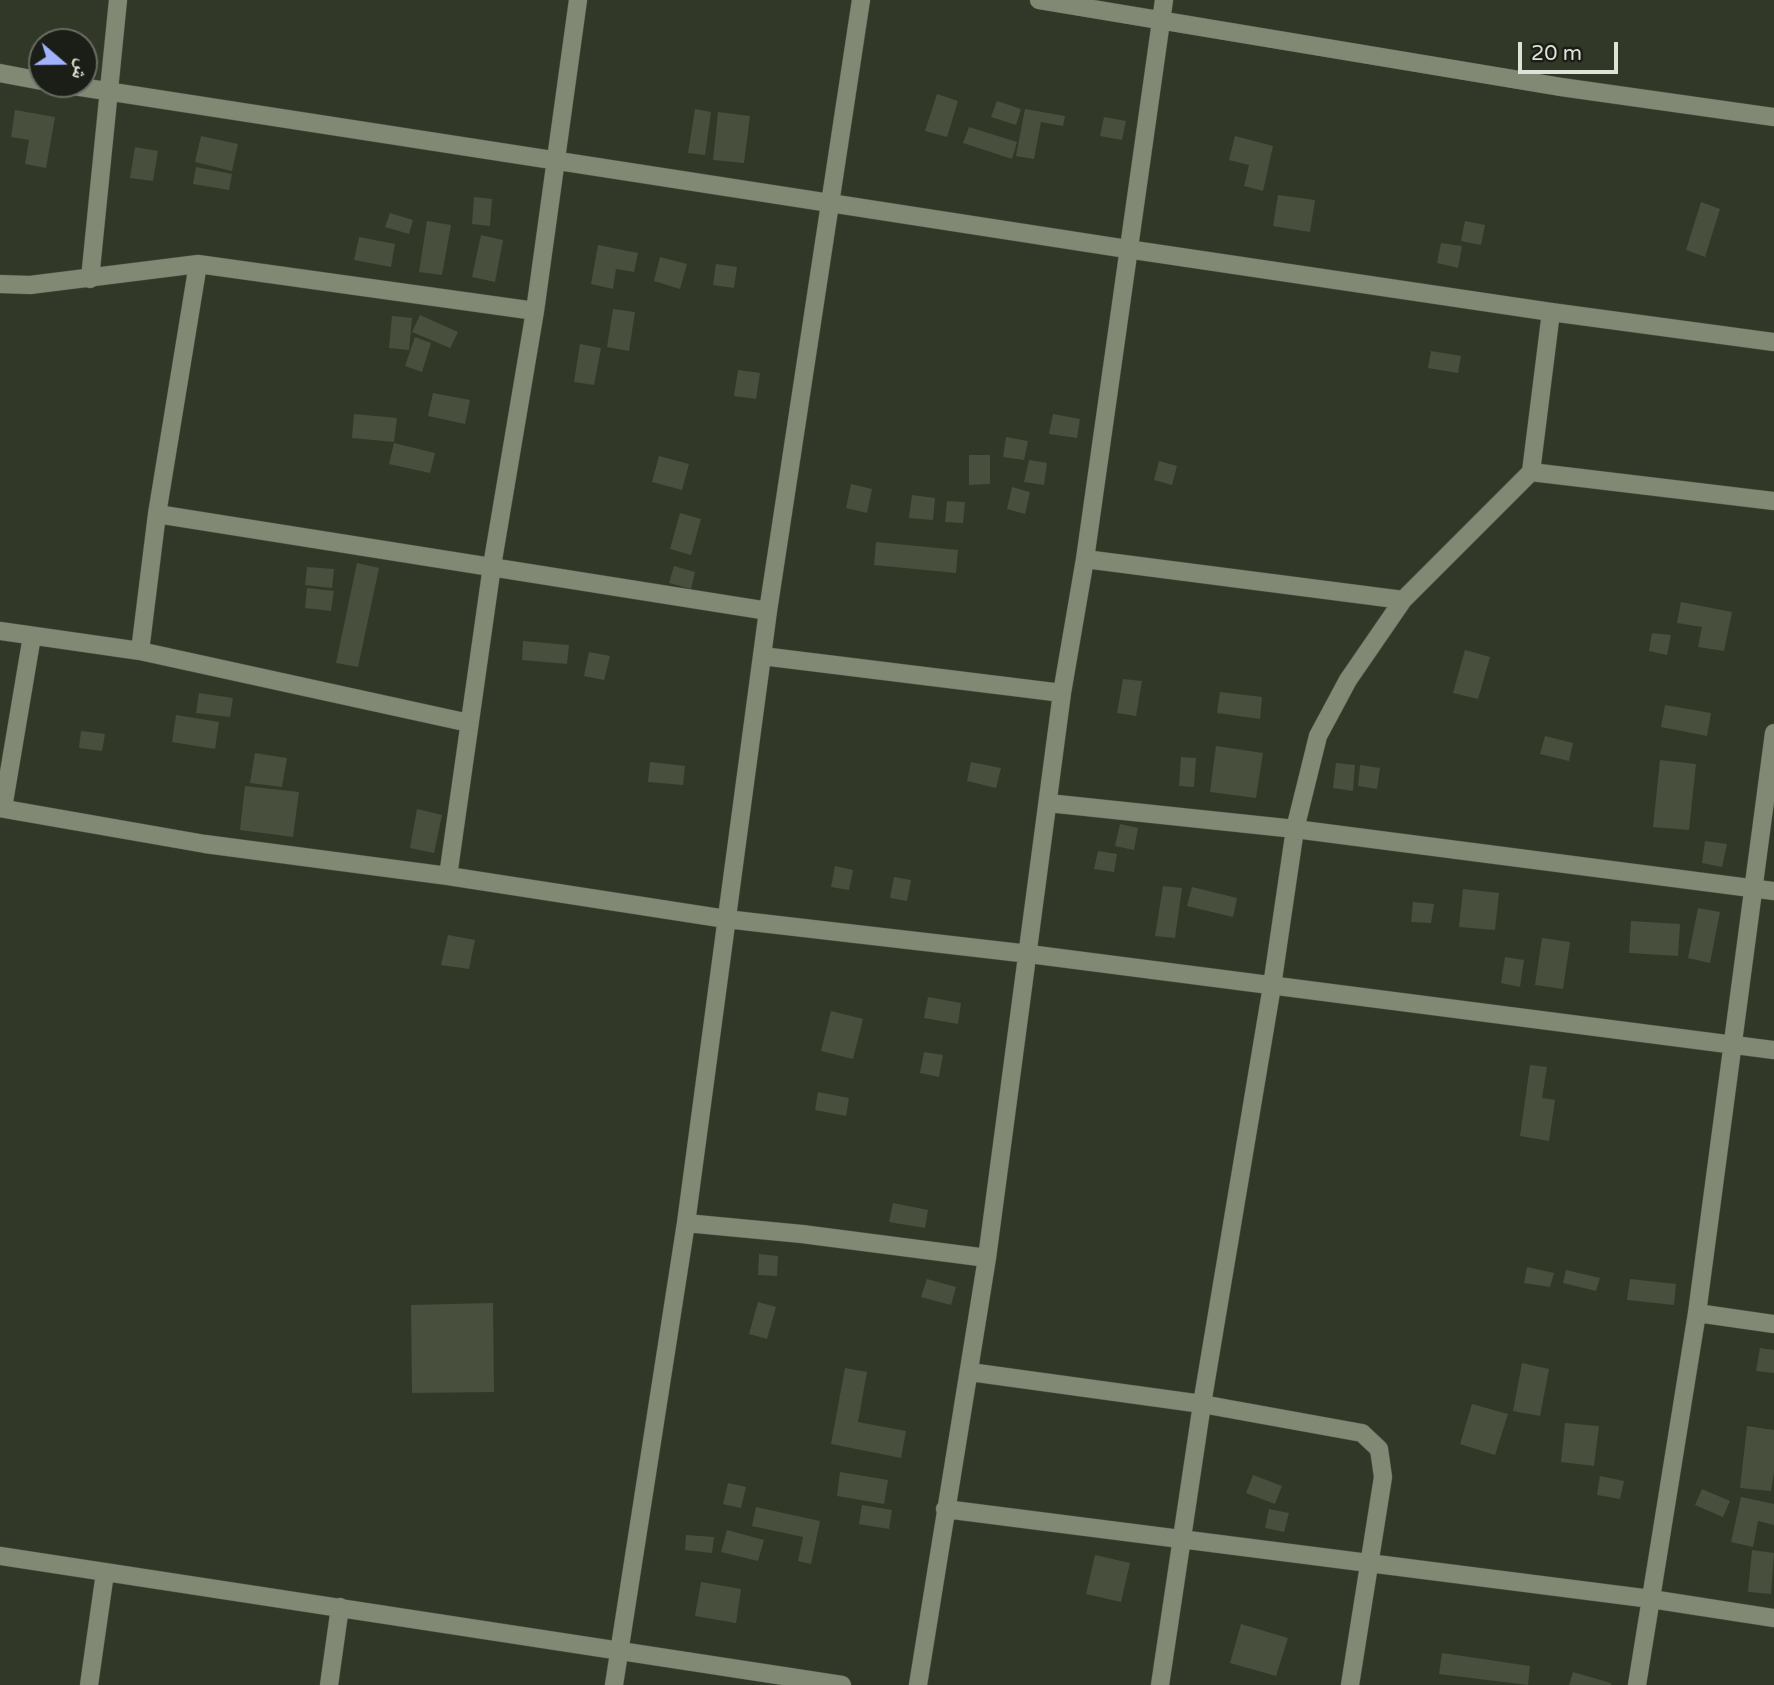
<!DOCTYPE html>
<meta charset="utf-8">
<style>
body{margin:0}
#map{position:relative;width:1774px;height:1685px;overflow:hidden;background:#323827;font-family:"Varela Round","Noto Naskh Arabic",sans-serif}
canvas{display:block}
.north{position:absolute;left:28px;top:28px;width:70px;height:70px;box-sizing:border-box;background:#1b1e16;border:2px solid #696c63;border-radius:50%;rotate:110deg;font-size:19px;font-weight:700;line-height:28px;text-align:center;color:#dee2d7}
.north::after{content:'';display:block;margin:auto;width:24px;height:32px;background:#a2b2fd;clip-path:polygon(50% 0,100% 100%,50% 72%,0 100%)}
.scale{position:absolute;left:1518px;top:42px;width:100px;height:32px;box-sizing:border-box;border:4px solid #dee2d7;border-top:0;padding-left:9px;font-size:21px;line-height:24px;white-space:nowrap;color:#dee2d7;-webkit-text-stroke:5px #1b1e16;paint-order:stroke}
</style>
<div id="map">
<canvas width="1774" height="1685"></canvas>
<div class="north">ش</div>
<div class="scale">20 m</div>
</div>
<script>
const ctx = document.querySelector('canvas').getContext('2d');
ctx.lineJoin = 'round';
function fillPath(path, color) { ctx.fillStyle = color; ctx.fill(path, 'evenodd'); }
const toPath = rows => new Path2D(rows.map(r => 'M' + r).join(''));
function trace(path, color, width, dash) { ctx.strokeStyle = color; ctx.lineWidth = width; ctx.lineCap = dash ? 'butt' : 'round'; ctx.setLineDash(dash || []); ctx.stroke(path); }
const building = toPath([
 [937,94,958,101,947,137,925,131],
 [997,101,1021,109,1016,125,991,117],
 [695,109,711,112,705,155,688,153],
 [1025,109,1065,116,1063,126,1041,122,1034,159,1016,156],
 [15,110,55,117,46,168,25,164,29,140,11,137],
 [718,112,750,116,744,163,713,160],
 [1104,117,1126,121,1122,140,1100,136],
 [969,127,1017,142,1012,159,963,143],
 [201,136,238,144,232,171,195,162],
 [1235,136,1273,146,1263,191,1244,186,1249,165,1229,160],
 [135,147,158,151,153,181,130,178],
 [196,167,232,174,229,190,193,184],
 [1278,195,1315,200,1310,232,1273,226],
 [474,197,492,199,490,226,472,224],
 [1701,202,1720,209,1705,257,1686,250],
 [390,213,413,220,409,234,385,227],
 [427,221,451,225,442,275,419,272],
 [1465,221,1485,225,1481,245,1461,241],
 [481,235,503,240,495,282,472,277],
 [359,237,395,244,391,267,354,260],
 [1441,243,1462,246,1458,268,1437,263],
 [598,245,638,253,634,272,616,269,613,289,591,284],
 [660,257,687,264,680,289,654,281],
 [716,264,737,267,734,288,713,285],
 [613,309,635,312,629,351,607,347],
 [420,315,458,332,450,348,412,332],
 [392,316,412,318,409,350,389,348],
 [415,337,431,343,422,372,405,366],
 [580,344,601,348,594,385,574,382],
 [1431,351,1461,356,1458,373,1428,368],
 [738,370,760,373,756,399,734,396],
 [433,393,470,400,465,424,428,416],
 [354,414,397,418,394,442,352,438],
 [1053,414,1080,419,1077,438,1049,434],
 [1006,437,1028,441,1024,460,1003,457],
 [394,443,435,453,430,473,389,464],
 [969,455,990,455,990,484,969,485],
 [659,456,689,464,682,490,652,482],
 [1029,460,1047,463,1044,485,1024,482],
 [1159,461,1177,466,1172,485,1154,480],
 [851,484,872,489,867,513,846,508],
 [1012,487,1030,492,1025,514,1007,509],
 [912,495,935,498,933,520,909,518],
 [947,501,965,502,963,523,945,522],
 [680,513,701,519,691,555,670,549],
 [876,542,958,550,956,573,874,565],
 [357,563,379,568,358,667,336,663],
 [674,566,695,572,691,589,669,583],
 [307,567,334,569,332,588,305,585],
 [307,588,334,591,331,611,305,608],
 [1681,602,1732,612,1724,651,1698,647,1702,627,1677,623],
 [1652,633,1671,635,1667,655,1649,651],
 [523,641,569,645,567,664,522,660],
 [1465,650,1490,657,1478,699,1453,693],
 [589,652,610,656,604,680,584,676],
 [1123,679,1142,681,1136,716,1117,713],
 [1220,692,1262,697,1260,719,1217,713],
 [199,693,233,698,230,717,196,713],
 [1665,705,1711,713,1707,736,1661,727],
 [176,715,219,722,215,749,172,742],
 [81,731,105,734,102,751,79,748],
 [1545,736,1573,743,1569,761,1540,754],
 [1216,746,1263,753,1256,798,1210,792],
 [255,753,287,758,282,787,250,783],
 [1181,757,1196,758,1194,787,1179,786],
 [1660,760,1696,764,1689,830,1653,827],
 [650,762,685,766,683,785,648,782],
 [971,762,1001,768,996,788,967,781],
 [1336,763,1355,765,1353,791,1333,788],
 [1360,765,1380,768,1377,789,1358,786],
 [245,786,299,792,293,837,240,830],
 [417,809,442,815,434,853,410,848],
 [1120,824,1138,828,1134,850,1115,846],
 [1705,841,1727,844,1722,867,1702,863],
 [1098,851,1117,854,1114,872,1094,869],
 [835,866,853,870,849,890,831,887],
 [894,877,911,880,907,901,890,898],
 [1163,886,1182,888,1175,938,1155,936],
 [1192,887,1237,898,1233,917,1187,906],
 [1463,889,1499,893,1495,930,1459,927],
 [1413,902,1434,904,1431,923,1411,922],
 [1698,908,1720,912,1710,963,1688,958],
 [1631,921,1680,924,1678,956,1629,953],
 [448,935,475,940,469,969,441,965],
 [1542,938,1570,942,1563,989,1535,985],
 [1505,957,1524,960,1520,987,1501,983],
 [928,997,961,1003,958,1024,924,1018],
 [831,1011,863,1019,853,1059,821,1051],
 [924,1052,943,1055,939,1077,920,1073],
 [1530,1065,1547,1067,1542,1098,1555,1100,1549,1141,1520,1136],
 [818,1092,849,1098,846,1116,815,1110],
 [893,1203,928,1210,925,1228,889,1222],
 [759,1254,778,1256,777,1276,758,1275],
 [1527,1267,1554,1273,1550,1287,1524,1283],
 [1566,1270,1600,1278,1596,1291,1563,1283],
 [927,1279,956,1287,951,1305,921,1297],
 [1630,1279,1676,1284,1674,1305,1627,1300],
 [758,1302,776,1307,767,1339,749,1334],
 [493,1303,494,1392,412,1393,411,1305],
 [1760,1348,1774,1350,1774,1373,1756,1371],
 [1522,1363,1549,1369,1540,1416,1513,1411],
 [845,1368,867,1372,858,1422,906,1431,901,1458,831,1444],
 [1472,1404,1508,1414,1495,1455,1460,1444],
 [1565,1423,1599,1426,1594,1466,1561,1462],
 [1747,1426,1774,1430,1774,1472,1771,1491,1740,1488],
 [840,1472,888,1480,884,1504,837,1496],
 [1253,1475,1282,1486,1275,1504,1246,1493],
 [1600,1476,1624,1481,1620,1499,1597,1495],
 [728,1483,746,1487,741,1508,723,1504],
 [1702,1489,1730,1501,1723,1517,1695,1505],
 [1741,1497,1774,1504,1774,1525,1758,1521,1753,1547,1731,1542],
 [862,1505,892,1510,889,1529,859,1524],
 [756,1507,820,1521,811,1564,798,1561,803,1537,752,1526],
 [1269,1509,1289,1513,1284,1532,1265,1528],
 [727,1530,764,1540,758,1561,721,1552],
 [686,1535,714,1537,712,1553,685,1550],
 [1752,1550,1774,1553,1771,1594,1748,1592],
 [1095,1555,1130,1563,1121,1602,1086,1594],
 [701,1582,741,1589,736,1623,695,1616],
 [1241,1624,1288,1638,1276,1676,1230,1663],
 [1442,1653,1530,1666,1528,1685,1439,1674],
 [1573,1672,1611,1683,1611,1685,1569,1685]
]);
const minor = toPath([
 [1039,0,1561,87,1774,117],
 [0,73,42,81],
 [61,84,1127,249,1551,312,1774,342],
 [90,279,118,0],
 [0,284,30,285,198,264,535,311],
 [1531,472,1774,501],
 [157,514,768,611],
 [1085,559,1403,600,1531,472,1551,312],
 [0,631,140,651,469,723],
 [140,651,157,514,198,264],
 [762,656,1062,693],
 [1048,803,1295,829,1774,891],
 [0,808,205,844,448,876,726,919,1029,954,1774,1050],
 [3,808,32,636],
 [448,876,492,566,535,311,578,0],
 [686,1223,802,1234,987,1258],
 [1697,1313,1774,1324],
 [970,1372,1202,1404,1362,1433,1379,1449,1383,1477,1350,1685],
 [945,1509,1651,1599,1774,1618],
 [0,1556,842,1685],
 [89,1685,105,1573],
 [329,1685,340,1607],
 [614,1685,686,1223,768,611,861,0],
 [918,1685,987,1258,1062,693,1085,559,1164,0],
 [1160,1685,1202,1404,1272,986,1295,829,1318,736,1348,680,1403,600],
 [1637,1685,1697,1313,1774,733]
]);
fillPath(building, '#484f3c');
trace(minor, '#515647', 19);
trace(minor, '#818975', 18);
</script>
